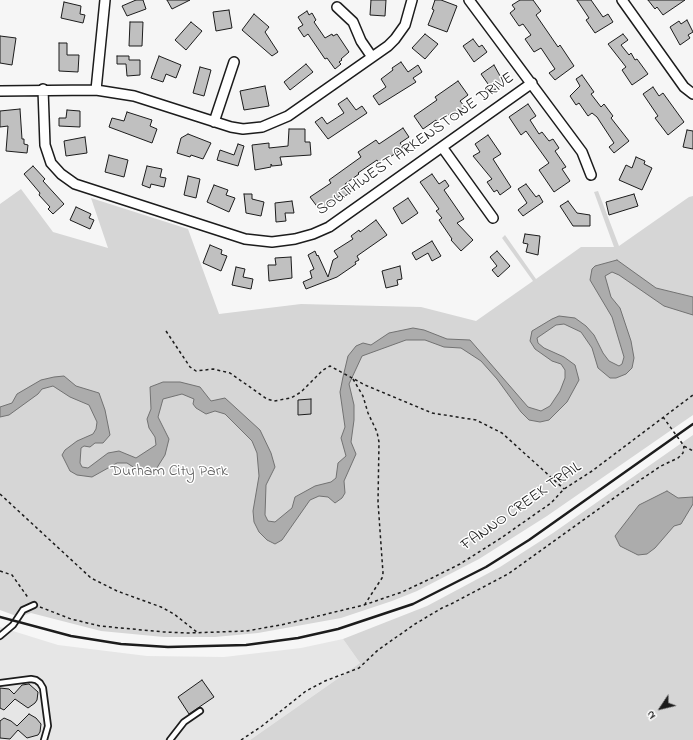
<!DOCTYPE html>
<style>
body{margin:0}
#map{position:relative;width:693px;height:740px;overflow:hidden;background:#f6f6f6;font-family:"Indie Flower",sans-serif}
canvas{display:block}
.north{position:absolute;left:641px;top:688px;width:40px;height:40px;-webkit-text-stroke:3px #fff;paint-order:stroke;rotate:235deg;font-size:11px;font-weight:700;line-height:16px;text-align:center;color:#1c1c1c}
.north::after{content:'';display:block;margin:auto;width:14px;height:18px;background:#1c1c1c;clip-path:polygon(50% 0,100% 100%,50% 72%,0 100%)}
</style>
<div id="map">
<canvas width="693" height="740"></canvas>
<div class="north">N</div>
</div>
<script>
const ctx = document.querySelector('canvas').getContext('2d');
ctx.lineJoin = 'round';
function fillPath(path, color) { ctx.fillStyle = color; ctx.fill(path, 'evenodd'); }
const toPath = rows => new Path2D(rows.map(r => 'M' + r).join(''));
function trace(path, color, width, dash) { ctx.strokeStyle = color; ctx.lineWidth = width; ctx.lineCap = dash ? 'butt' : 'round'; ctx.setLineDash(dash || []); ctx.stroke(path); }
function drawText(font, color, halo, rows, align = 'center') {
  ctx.font = font + ' "Indie Flower",sans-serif'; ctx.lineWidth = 3; ctx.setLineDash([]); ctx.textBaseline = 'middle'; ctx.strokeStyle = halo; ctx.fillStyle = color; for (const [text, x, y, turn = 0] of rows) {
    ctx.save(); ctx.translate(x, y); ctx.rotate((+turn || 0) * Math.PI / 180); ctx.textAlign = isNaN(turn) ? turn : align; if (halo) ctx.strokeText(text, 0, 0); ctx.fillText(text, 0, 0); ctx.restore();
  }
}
const built = toPath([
 [0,627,58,645,147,656,224,657,301,648,343,639,360,663,250,740,0,740]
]);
const green = toPath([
 [21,189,53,232,108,248,91,198,188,229,219,314,301,304,421,307,476,321,533,281,502,238,505,235,536,279,581,247,614,247,594,192,598,191,619,246,689,197,693,196,693,415,547,516,479,559,417,591,392,601,341,618,258,633,215,637,164,637,101,631,31,613,19,617,0,610,0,204],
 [693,435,693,740,250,740,360,663,343,639,427,606,500,567,553,533]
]);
const water = toPath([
 [617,260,656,288,693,297,693,315,664,306,619,275,612,272,605,276,611,297,620,308,631,341,634,358,632,368,626,374,616,378,610,378,598,368,592,348,581,332,564,324,556,325,537,338,538,343,544,348,564,357,575,365,579,380,567,402,549,420,540,422,529,420,521,412,497,379,481,361,461,348,444,347,425,340,406,340,362,356,349,384,354,405,354,420,351,442,356,454,344,481,345,493,342,498,335,503,328,497,319,496,310,500,282,540,275,544,267,540,259,532,254,522,253,511,259,476,257,453,252,441,225,414,215,411,206,414,196,408,193,404,194,399,182,394,163,399,158,417,169,439,165,455,153,474,147,476,127,463,117,463,92,477,77,475,70,471,62,455,65,450,77,441,93,434,96,429,97,422,89,405,70,397,53,386,42,389,38,394,9,415,0,417,0,407,12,403,17,394,41,380,54,377,64,376,76,386,99,393,105,410,110,435,103,443,95,443,90,447,84,446,81,448,80,463,82,467,88,468,108,453,119,451,136,458,156,445,155,437,149,428,147,419,151,409,150,387,163,382,180,382,200,387,211,401,225,398,260,430,271,453,275,467,266,485,265,515,268,521,275,522,292,508,295,497,315,486,331,482,336,478,338,463,346,456,341,438,345,427,340,392,343,377,348,356,356,346,363,343,371,345,389,333,413,328,424,330,447,339,470,340,528,407,541,411,550,406,560,391,565,378,565,370,561,364,552,361,535,349,530,341,532,331,552,319,559,316,575,318,586,326,594,335,603,353,609,361,619,366,622,364,624,357,612,317,590,280,592,269,595,266,617,260],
 [667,491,678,498,693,497,693,504,681,524,674,526,655,548,647,554,638,555,620,546,615,536,639,505,667,491]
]);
const building = toPath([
 [136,0,143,0,146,9,127,16,122,6,136,0],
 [167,0,190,0,172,9,167,0],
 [371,0,386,0,385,16,370,15,371,0],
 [435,0,441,0,457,6,447,32,428,25,434,10,432,9,435,0],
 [520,0,533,0,541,11,536,15,558,47,560,45,574,66,555,80,549,73,555,69,541,48,534,52,525,39,531,35,523,24,519,26,510,13,515,9,512,5,520,0],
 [577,0,591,0,603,17,608,14,613,22,595,33,586,20,589,18,577,0],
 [648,0,685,0,663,15,657,7,655,9,648,0],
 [64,2,81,6,80,14,85,15,83,23,61,18,64,2],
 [229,10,232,28,216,31,213,12,229,10],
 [307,11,309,15,312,13,316,20,314,22,325,38,332,34,333,36,337,34,349,52,341,59,342,60,339,62,341,64,335,69,327,58,325,59,308,34,304,37,298,28,303,25,298,17,307,11],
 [254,14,269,27,265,32,278,52,272,56,242,30,254,14],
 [687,20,693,32,688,35,690,38,680,45,670,27,679,21,681,24,687,20],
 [130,22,143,22,142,46,129,46,130,22],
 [191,22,202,31,186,50,175,40,191,22],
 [425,34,438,44,425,59,412,48,425,34],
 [623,34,628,40,621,45,629,55,631,53,635,60,637,59,648,74,632,85,622,70,626,67,608,44,623,34],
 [0,36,16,38,12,65,0,63,0,36],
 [473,39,479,47,482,45,487,52,474,62,463,46,473,39],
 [59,43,67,43,67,55,79,55,78,72,59,71,59,43],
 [117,56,129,56,129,60,140,60,140,75,127,76,126,64,117,64,117,56],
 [159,56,181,65,176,78,166,74,163,82,151,78,159,56],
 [401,62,408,72,418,65,422,72,413,78,416,82,379,105,373,96,386,87,381,79,393,70,392,68,401,62],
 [306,64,313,72,290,90,284,82,306,64],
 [494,65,504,83,493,91,481,74,494,65],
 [200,67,211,70,204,96,193,93,200,67],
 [582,75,594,92,591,94,601,107,604,104,613,116,611,118,629,141,614,153,609,147,614,143,597,117,592,113,588,116,579,103,576,105,570,96,580,86,576,79,582,75],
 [458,81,468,95,460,101,465,107,452,116,450,114,438,122,436,120,423,129,414,116,437,100,435,97,458,81],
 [265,86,269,106,244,110,240,91,265,86],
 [653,87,659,96,663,93,684,122,668,135,655,118,658,116,643,94,653,87],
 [347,98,356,110,362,106,367,113,328,139,315,122,322,117,327,124,344,113,338,104,347,98],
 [528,104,536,116,530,120,539,134,542,132,549,141,553,139,559,148,555,151,566,167,562,169,570,181,554,192,539,170,549,163,526,131,521,135,509,117,528,104],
 [20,109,22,139,24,139,24,144,28,145,27,153,6,151,8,126,0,127,0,111,20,109],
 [67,110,80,111,80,127,59,126,59,118,66,118,67,110],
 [127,112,152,120,150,126,157,129,152,143,109,127,112,118,124,121,127,112],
 [403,128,409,137,400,143,404,148,379,164,377,160,358,173,359,174,345,184,351,192,342,198,340,196,319,209,310,197,331,183,329,180,361,157,358,152,376,140,379,144,403,128],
 [289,129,305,129,305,142,310,142,311,155,280,157,282,165,272,166,271,164,271,167,255,170,252,145,269,143,269,148,288,146,289,129],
 [687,130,693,131,693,149,683,147,687,130],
 [188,134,211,143,203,159,191,155,190,157,177,153,181,138,188,134],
 [488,135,501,154,493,159,511,187,500,195,497,190,494,192,487,182,492,179,473,156,480,152,475,144,488,135],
 [85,137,87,153,66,156,64,141,85,137],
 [238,144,244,146,238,166,217,160,220,150,234,155,238,144],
 [109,155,128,160,124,177,105,172,109,155],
 [636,157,645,161,644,164,652,168,642,190,619,180,626,165,632,168,636,157],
 [33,166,45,179,43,181,64,204,53,214,48,209,50,207,39,195,40,193,24,174,33,166],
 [147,166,162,169,160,177,166,178,164,187,151,184,150,188,142,185,147,166],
 [432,174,439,184,445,180,449,186,444,190,464,219,457,223,473,240,461,251,451,240,452,239,439,220,442,218,436,211,439,209,420,182,432,174],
 [188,176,200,179,196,198,184,195,188,176],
 [526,184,536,197,539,195,543,202,523,216,518,210,527,203,518,189,526,184],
 [214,185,228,190,226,195,235,198,229,212,207,202,214,185],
 [244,194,252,194,252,199,264,202,261,216,246,213,244,194],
 [634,194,638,206,609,215,606,202,634,194],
 [408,198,418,213,402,224,393,208,408,198],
 [292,201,294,213,285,213,286,221,276,222,275,203,292,201],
 [568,201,577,213,590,215,590,226,573,226,560,206,568,201],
 [76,207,91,214,89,218,94,220,90,229,70,220,76,207],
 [376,220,387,235,357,256,359,260,355,262,356,264,337,277,306,289,303,282,312,278,310,271,314,269,308,255,315,251,317,256,318,255,328,277,333,260,338,257,334,251,353,239,351,236,359,230,360,232,376,220],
 [525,234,540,236,538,255,526,252,528,244,523,243,525,234],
 [432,241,441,256,432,261,428,253,416,260,412,253,432,241],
 [210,245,222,250,221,254,227,256,221,271,203,263,210,245],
 [497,251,510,266,498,277,492,270,497,266,490,257,497,251],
 [291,257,292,278,269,281,268,265,276,265,275,258,291,257],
 [400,266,402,279,397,280,398,285,386,288,382,271,400,266],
 [236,267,245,269,243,277,253,279,251,289,232,285,236,267],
 [311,399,311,414,298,415,298,400,311,399],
 [202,680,214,697,189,714,178,697,202,680],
 [29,684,38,692,37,700,35,703,28,708,15,699,4,710,0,708,0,688,9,689,14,694,22,685,29,684],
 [29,714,36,718,41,724,40,732,38,735,27,738,18,730,10,739,0,738,0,721,4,718,11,721,17,726,29,714]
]);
const path = toPath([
 [166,331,190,367,196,371,213,369,230,373,267,399,274,401,291,398,301,392,323,370,330,366,365,385,432,413,476,420,502,433,564,489],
 [353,379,363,396,368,413,377,432,379,442,378,502,383,573,382,578,365,604],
 [663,417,684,446,693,451],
 [0,494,91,578,117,591,161,607,174,614,198,633],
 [0,571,12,575,29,599],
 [40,607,71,619,100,626,164,632,189,633,246,631,281,625,364,605,402,592,432,578,460,564,501,538,551,503,564,489,592,471,693,395],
 [241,740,262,726,306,691,325,681,359,668,378,650,415,624,442,608,451,604,508,574,621,493,661,466,678,458,683,453,684,446]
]);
const lane = toPath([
 [0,636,13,625,23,610,34,605],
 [0,683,31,679,36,680,40,683,43,688,48,726,44,740],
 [170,740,184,722,200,711]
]);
const street = toPath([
 [469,0,582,152,591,175],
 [622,0,684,87,693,94],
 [337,7,353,22,361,41,372,57],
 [43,89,45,145,51,163,61,174,75,184,245,239,272,242,295,239,313,234,329,227,532,83],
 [96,90,105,0],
 [0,91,96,90,134,96,231,127,243,129,262,127,288,116,388,46,395,39,405,25,412,0],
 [214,122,234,62],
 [442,147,493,218]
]);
const rail = toPath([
 [0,617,71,636,121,644,168,647,246,645,298,638,338,629,413,604,486,567,529,540,693,424]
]);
const streetNames = [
 ["SOUTHWEST ARKENSTONE DRIVE",416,145,-35],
 ["FANNO CREEK TRAIL",522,507,-35]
];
const parkNames = [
 ["Durham City Park",169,472]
];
fillPath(built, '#e6e6e6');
fillPath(green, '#d6d6d6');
fillPath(water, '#acacac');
trace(water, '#727272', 1);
fillPath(building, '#c0c0c0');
trace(building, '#1c1c1c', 1);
trace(lane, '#1c1c1c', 8);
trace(street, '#1c1c1c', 12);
trace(path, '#1c1c1c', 1.5, [3, 3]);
trace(lane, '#fff', 4.5);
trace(street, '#fff', 9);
trace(rail, '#1c1c1c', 2.5);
drawText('16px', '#1c1c1c', '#fff', streetNames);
drawText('16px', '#5d5d5d', '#fff', parkNames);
</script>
